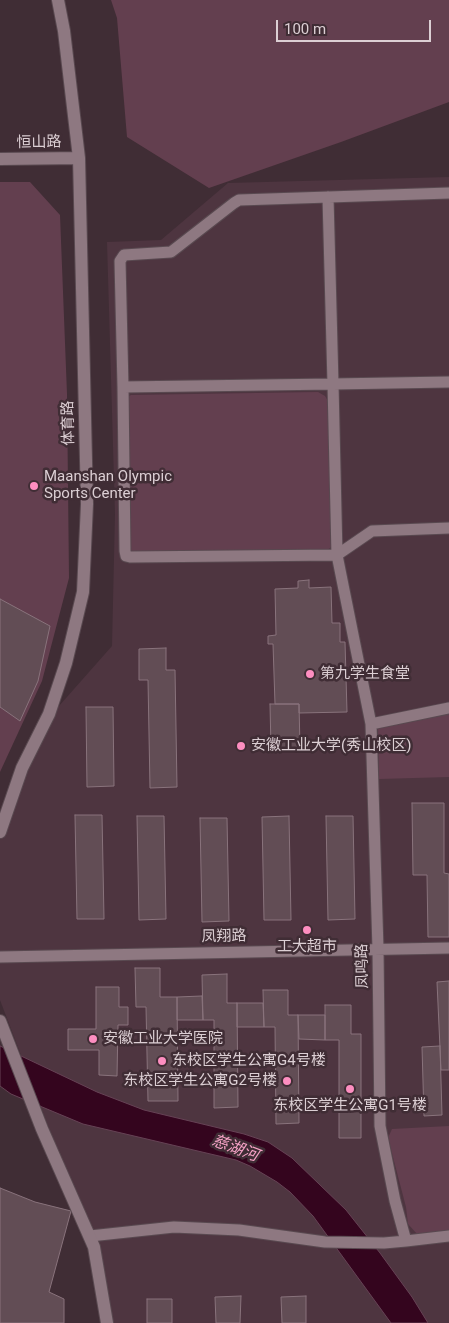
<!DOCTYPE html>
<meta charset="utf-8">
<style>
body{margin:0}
#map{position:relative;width:449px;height:1323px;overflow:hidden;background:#402d35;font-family:Roboto,sans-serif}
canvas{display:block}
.scale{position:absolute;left:276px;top:20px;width:155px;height:22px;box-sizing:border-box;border:2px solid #dccfd4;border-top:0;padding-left:6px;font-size:15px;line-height:18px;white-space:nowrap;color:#dccfd4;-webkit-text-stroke:4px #402d35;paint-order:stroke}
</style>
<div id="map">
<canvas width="449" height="1323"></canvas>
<div class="scale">100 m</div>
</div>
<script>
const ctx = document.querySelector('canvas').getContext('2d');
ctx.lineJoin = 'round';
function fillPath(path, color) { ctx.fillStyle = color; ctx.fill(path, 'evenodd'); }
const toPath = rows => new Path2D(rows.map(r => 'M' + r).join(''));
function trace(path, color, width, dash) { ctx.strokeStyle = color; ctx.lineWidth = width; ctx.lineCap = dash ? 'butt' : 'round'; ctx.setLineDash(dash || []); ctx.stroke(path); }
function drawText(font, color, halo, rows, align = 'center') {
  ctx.font = font + ' Roboto,"Noto Sans SC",sans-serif'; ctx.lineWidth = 5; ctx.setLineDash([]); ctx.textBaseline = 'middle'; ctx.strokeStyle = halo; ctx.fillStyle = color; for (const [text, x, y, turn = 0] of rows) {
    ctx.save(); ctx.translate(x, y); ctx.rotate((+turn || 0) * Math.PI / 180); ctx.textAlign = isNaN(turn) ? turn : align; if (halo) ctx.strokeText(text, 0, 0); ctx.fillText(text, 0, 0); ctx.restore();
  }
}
const built = toPath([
 [449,177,449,1323,107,1323,90,1236,0,1000,0,832,44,723,112,646,115,514,107,242,161,240,228,183]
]);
const green = toPath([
 [111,0,449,0,449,102,341,142,209,188,127,137,117,18],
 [0,182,30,182,60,215,67,394,69,578,42,681,0,772],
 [318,392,325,396,328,401,331,547,330,548,326,551,135,553,129,551,126,398,131,395],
 [449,714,449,777,379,779,378,728],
 [449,1126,449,1231,418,1235,408,1224,406,1207,388,1138,392,1129]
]);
const water = toPath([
 [0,1046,97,1092,144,1110,244,1134,268,1142,292,1158,346,1210,380,1253,412,1297,428,1323,391,1323,313,1216,290,1192,277,1182,250,1166,236,1160,83,1124,11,1094,0,1086,0,1046]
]);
const building = toPath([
 [309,580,309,588,331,587,332,623,340,623,340,642,345,642,347,712,299,713,299,704,275,704,273,644,268,644,268,636,276,635,275,589,298,588,298,581,309,580],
 [0,599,50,626,38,681,20,721,0,707,0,599],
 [166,648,166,670,175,670,177,787,150,788,148,680,139,680,139,649,166,648],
 [270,704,299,704,300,748,271,749,270,704],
 [86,707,113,707,114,786,87,787,86,707],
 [412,803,444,803,444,873,449,874,449,937,428,937,427,875,413,875,412,803],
 [75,815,102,815,104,919,77,919,75,815],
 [137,816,164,816,166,919,139,920,137,816],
 [289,816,291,920,264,920,262,817,289,816],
 [326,816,353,816,355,919,328,920,326,816],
 [200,818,227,818,229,921,202,922,200,818],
 [135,968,160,968,160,997,177,997,178,1101,148,1101,146,1007,136,1007,135,968],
 [227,974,227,1003,237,1003,238,1107,214,1108,214,1020,203,1020,202,975,227,974],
 [449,981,449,1070,441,1070,437,982,449,981],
 [96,987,119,987,119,1007,128,1007,128,1025,118,1025,117,1076,99,1075,99,1050,68,1050,68,1029,96,1029,96,987],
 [263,990,288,990,288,1015,298,1015,299,1123,276,1124,275,1027,264,1027,263,990],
 [202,996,203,1020,177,1020,177,997,202,996],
 [237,1003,263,1003,264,1027,237,1027,237,1003],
 [325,1005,351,1005,351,1034,361,1034,361,1138,339,1138,339,1040,325,1040,325,1005],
 [298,1015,325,1015,325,1040,299,1039,298,1015],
 [440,1046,442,1115,424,1116,422,1047,440,1046],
 [0,1188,35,1202,71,1211,49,1292,64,1299,64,1323,0,1323,0,1188],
 [241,1296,240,1323,216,1323,215,1297,241,1296],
 [306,1296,306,1323,282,1323,281,1297,306,1296],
 [147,1299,172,1299,172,1323,147,1323,147,1299]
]);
const street = toPath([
 [328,197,333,384,449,382],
 [123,387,120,261,124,255,171,252,234,203,239,200,449,193],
 [449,708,371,724,378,949,380,1126,395,1201,406,1241,449,1236],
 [371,724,337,555,333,384,123,387,125,551,126,556,130,557,337,555,372,531,449,528],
 [0,957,449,948],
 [90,1236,174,1227,239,1230,325,1242,384,1243,406,1241]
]);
const secondary = toPath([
 [0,159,79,158],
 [0,832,22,768,49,714,66,663,83,592,87,504,79,158,64,31,58,0],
 [0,1021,42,1129,94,1247,107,1323]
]);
const markers = [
 [34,486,5,"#fd8ec0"],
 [310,674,5,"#fd8ec0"],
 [241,746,5,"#fd8ec0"],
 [307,930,5,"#fd8ec0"],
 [93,1039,5,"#fd8ec0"],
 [162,1061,5,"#fd8ec0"],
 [287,1081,5,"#fd8ec0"],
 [350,1089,5,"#fd8ec0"]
];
const streetNames = [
 ["恒山路",39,143,-1],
 ["体育路",69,423,-91],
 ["凤翔路",224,937,-1],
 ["凤鸣路",363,966,-91]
];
const poiNames = [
 ["Maanshan Olympic",44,477],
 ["Sports Center",44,494],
 ["第九学生食堂",320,674],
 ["安徽工业大学(秀山校区)",251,746],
 ["工大超市",307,947,"center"],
 ["安徽工业大学医院",103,1039],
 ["东校区学生公寓G4号楼",172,1061],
 ["东校区学生公寓G2号楼",277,1081,"right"],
 ["东校区学生公寓G1号楼",350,1106,"center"]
];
const waterNames = [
 ["慈湖河",235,1149,20]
];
fillPath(built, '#4e3540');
fillPath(green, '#633f4f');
fillPath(water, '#34051e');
trace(water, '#664255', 1);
fillPath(building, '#624d55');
trace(building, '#89737c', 1);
trace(street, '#594950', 13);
trace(secondary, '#594950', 14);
trace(street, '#8e7881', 11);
trace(secondary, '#8e7881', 12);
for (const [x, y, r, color] of markers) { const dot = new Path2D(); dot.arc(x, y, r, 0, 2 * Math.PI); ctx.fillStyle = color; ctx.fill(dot); trace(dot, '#402d35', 2); }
drawText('15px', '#dccfd4', '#402d35', streetNames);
drawText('15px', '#dccfd4', '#402d35', poiNames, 'left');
drawText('italic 16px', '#f6a2c6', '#402d35', waterNames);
</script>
